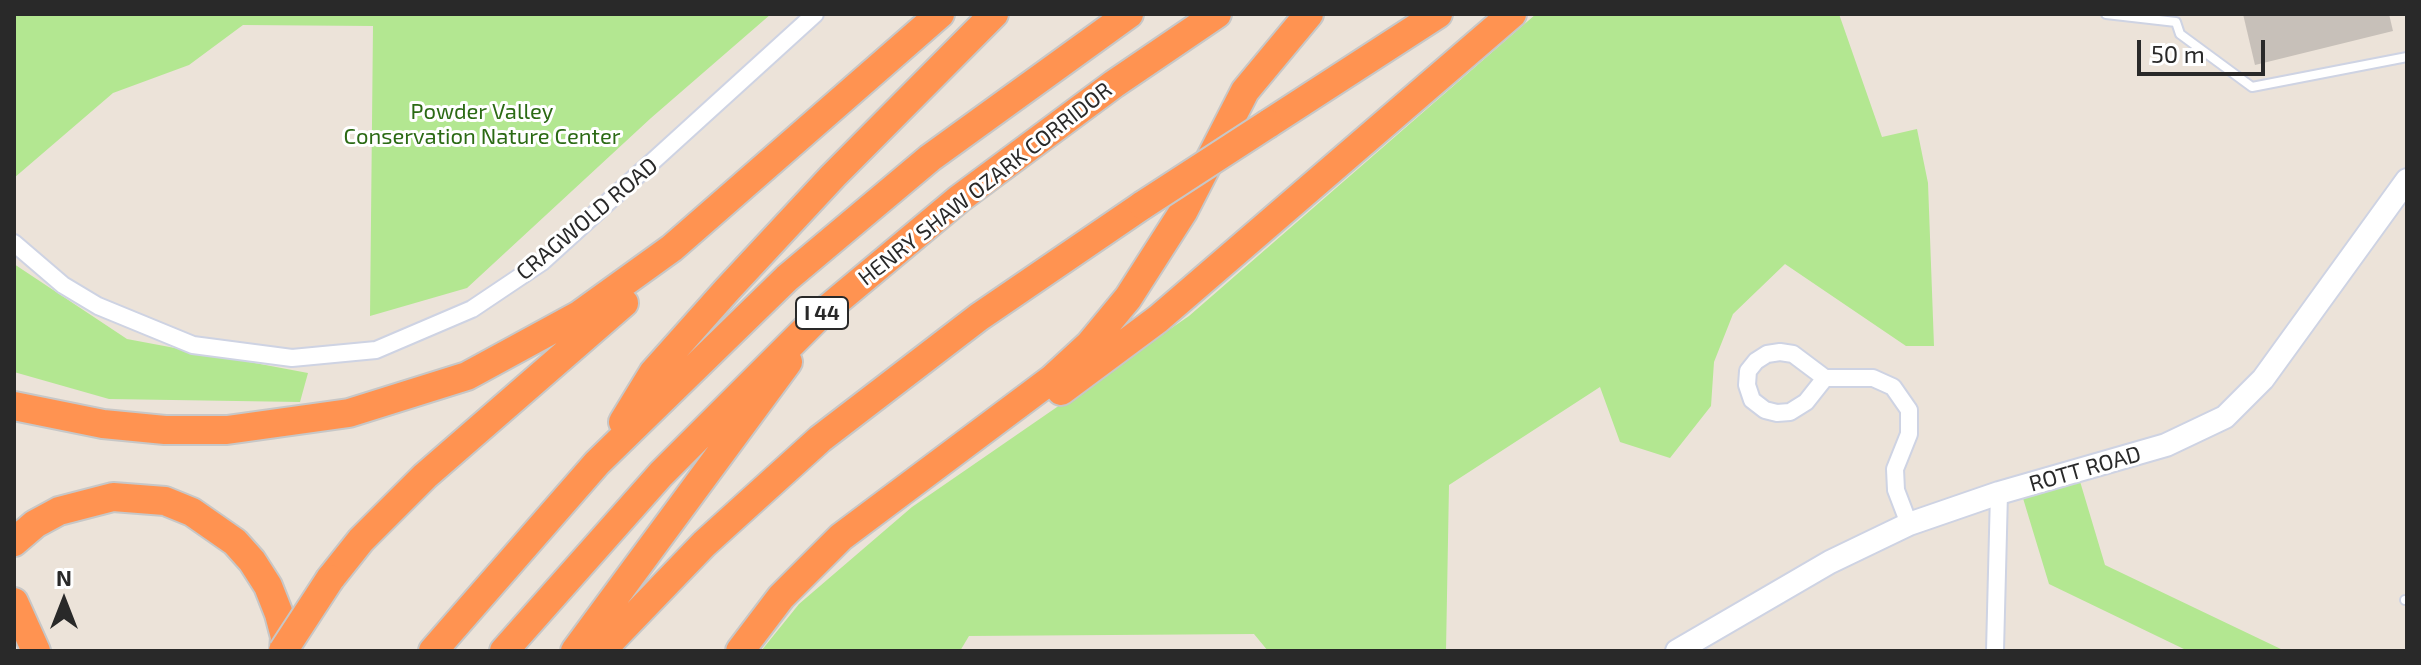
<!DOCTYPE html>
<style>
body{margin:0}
#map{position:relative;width:2421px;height:665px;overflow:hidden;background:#ece3d9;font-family:"Exo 2",sans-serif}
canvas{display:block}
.frame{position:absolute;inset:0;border:16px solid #292929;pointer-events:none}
.north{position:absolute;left:24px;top:561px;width:80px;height:80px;-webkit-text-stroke:6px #fff;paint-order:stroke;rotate:0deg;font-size:22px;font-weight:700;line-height:32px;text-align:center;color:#292929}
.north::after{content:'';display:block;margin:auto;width:28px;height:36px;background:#292929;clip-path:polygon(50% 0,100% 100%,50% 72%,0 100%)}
.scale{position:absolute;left:2137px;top:40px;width:128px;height:36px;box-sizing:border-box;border:4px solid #292929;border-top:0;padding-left:10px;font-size:24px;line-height:28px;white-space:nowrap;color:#292929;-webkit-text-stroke:6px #fff;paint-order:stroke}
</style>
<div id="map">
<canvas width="2421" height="665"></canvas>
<div class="frame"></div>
<div class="north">N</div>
<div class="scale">50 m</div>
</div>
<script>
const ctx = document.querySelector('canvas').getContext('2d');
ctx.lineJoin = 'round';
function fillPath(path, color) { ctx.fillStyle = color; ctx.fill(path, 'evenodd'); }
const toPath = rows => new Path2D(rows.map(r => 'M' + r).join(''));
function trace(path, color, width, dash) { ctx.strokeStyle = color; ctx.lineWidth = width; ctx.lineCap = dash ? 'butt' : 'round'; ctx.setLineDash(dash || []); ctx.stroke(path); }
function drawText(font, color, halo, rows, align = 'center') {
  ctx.font = font + ' "Exo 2",sans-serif'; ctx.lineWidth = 6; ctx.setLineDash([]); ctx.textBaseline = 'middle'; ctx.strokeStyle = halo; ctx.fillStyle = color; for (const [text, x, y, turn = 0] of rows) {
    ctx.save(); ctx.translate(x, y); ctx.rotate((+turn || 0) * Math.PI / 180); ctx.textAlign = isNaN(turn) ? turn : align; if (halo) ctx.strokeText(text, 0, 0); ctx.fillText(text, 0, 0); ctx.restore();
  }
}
const green = toPath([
 [14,14,771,14,651,118,467,288,370,316,373,26,243,25,189,65,113,93,14,178],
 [1536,14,1839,14,1882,137,1917,129,1928,183,1934,346,1906,346,1785,264,1733,314,1714,362,1711,406,1670,458,1620,442,1600,387,1449,485,1446,651,1268,651,1254,634,969,636,960,651,761,651,799,604,912,507,1189,316],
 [14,264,127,339,308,373,300,402,109,399,14,372],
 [2079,478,2105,565,2285,651,2188,651,2049,584,2022,495]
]);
const building = toPath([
 [2243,14,2389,14,2393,31,2255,65]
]);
const lane = toPath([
 [2106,14,2176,22,2180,34,2252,87,2407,57],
 [2405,600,2407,600]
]);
const street = toPath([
 [14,243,63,285,98,306,193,345,292,358,376,350,472,309,542,262,815,14],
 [1825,378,1806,402,1790,412,1777,413,1765,410,1752,400,1747,385,1748,371,1756,361,1767,354,1780,352,1793,354,1825,378,1873,378,1893,387,1909,410,1909,434,1895,469,1896,490,1909,524],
 [1995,651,1999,493]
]);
const secondary = toPath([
 [1677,651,1830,562,1909,524,1999,493,2166,445,2225,417,2263,379,2407,180]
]);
const highway = toPath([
 [1268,124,1438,14],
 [1061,391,1158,319,1512,14],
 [14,406,103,424,165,430,227,430,349,413,467,376,579,315,672,248,940,14],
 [623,422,653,373,727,290,833,176,994,14],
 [14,542,35,524,59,511,113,497,165,501,192,512,235,542,252,561,268,586,279,614,285,637,284,651],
 [330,579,361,540,425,476,624,303],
 [14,602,36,651],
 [433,651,597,463,787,278,930,158,1129,14],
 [504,651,661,474,820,315,959,199,1114,84,1217,14],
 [575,651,788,362],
 [601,651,704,544,820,439,979,317,1143,205],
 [740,651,781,597,841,537,1052,379,1090,344,1128,298,1183,212,1245,91,1309,14]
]);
const highwayBridge = toPath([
 [1143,205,1268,124],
 [283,651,330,579]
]);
const shields = [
 [822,313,52]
];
const shieldNames = [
 ["I 44",822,313]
];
const parkNames = [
 ["Powder Valley",482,112],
 ["Conservation Nature Center",482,137]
];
const streetNames = [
 ["HENRY SHAW OZARK CORRIDOR",985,184,-38],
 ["CRAGWOLD ROAD",587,219,-40],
 ["ROTT ROAD",2085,469,-16]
];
fillPath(green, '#b3e791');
fillPath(building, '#c7c0b9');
trace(lane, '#ced3e3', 12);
trace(street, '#ced3e3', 20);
trace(secondary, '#ced3e3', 26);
trace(highway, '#c7c7c7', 32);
trace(lane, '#fff', 8);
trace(street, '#fff', 16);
trace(secondary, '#fff', 22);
trace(highway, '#ff9351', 28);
trace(highwayBridge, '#c7c7c7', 32, []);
trace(highwayBridge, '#ff9351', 28);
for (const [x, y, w] of shields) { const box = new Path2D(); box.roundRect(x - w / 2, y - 16, w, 32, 6); ctx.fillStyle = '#fff'; ctx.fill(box); trace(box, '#292929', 2); }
drawText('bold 20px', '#292929', null, shieldNames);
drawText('22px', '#2b6a14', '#fff', parkNames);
drawText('22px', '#292929', '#fff', streetNames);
</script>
